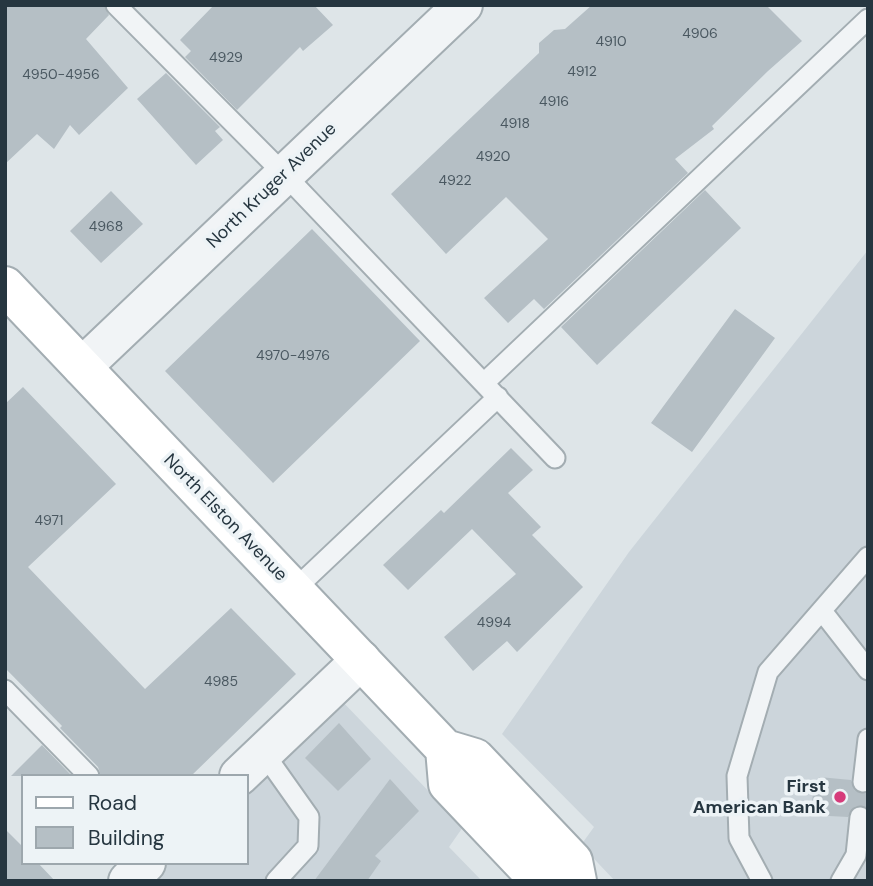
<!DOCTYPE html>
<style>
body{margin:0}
#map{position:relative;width:873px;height:886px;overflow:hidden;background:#dee5e8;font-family:"DM Sans",sans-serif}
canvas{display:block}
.frame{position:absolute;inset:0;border:7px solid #263640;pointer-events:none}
.legend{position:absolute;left:21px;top:774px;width:228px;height:91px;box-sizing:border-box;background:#edf3f6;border:2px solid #9da7ad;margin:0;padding:9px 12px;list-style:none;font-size:21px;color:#263640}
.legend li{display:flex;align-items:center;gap:14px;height:35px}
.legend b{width:35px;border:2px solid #9da7ad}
</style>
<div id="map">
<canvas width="873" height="886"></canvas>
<div class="frame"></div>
<ul class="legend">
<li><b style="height:9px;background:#fff"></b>Road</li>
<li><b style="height:19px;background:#b5bfc5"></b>Building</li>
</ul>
</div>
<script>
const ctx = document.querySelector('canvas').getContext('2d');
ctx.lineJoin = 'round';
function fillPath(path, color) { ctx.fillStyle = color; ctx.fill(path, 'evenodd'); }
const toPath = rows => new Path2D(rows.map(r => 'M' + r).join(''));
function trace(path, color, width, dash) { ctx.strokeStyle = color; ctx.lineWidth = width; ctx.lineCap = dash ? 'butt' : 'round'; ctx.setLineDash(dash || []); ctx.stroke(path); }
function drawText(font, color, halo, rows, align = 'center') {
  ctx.font = font + ' "DM Sans",sans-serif'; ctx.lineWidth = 7; ctx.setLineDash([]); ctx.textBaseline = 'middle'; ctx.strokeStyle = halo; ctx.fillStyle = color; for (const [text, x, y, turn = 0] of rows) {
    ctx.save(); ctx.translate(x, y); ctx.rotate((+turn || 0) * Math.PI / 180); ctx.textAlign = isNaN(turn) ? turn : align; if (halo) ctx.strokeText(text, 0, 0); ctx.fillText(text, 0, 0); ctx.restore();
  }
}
const built = toPath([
 [868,250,868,881,615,881,581,845,594,827,502,734,629,552],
 [339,698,463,827,449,847,482,881,147,881,165,863,247,863,247,786]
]);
const building = toPath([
 [5,5,104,5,109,15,86,39,128,88,79,135,70,125,54,149,37,134,5,164],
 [214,5,314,5,333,25,303,51,300,47,237,110,185,57,191,51,180,40],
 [592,5,766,5,802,41,768,71,712,126,714,129,675,159,688,173,544,309,534,299,508,323,484,298,548,239,506,197,446,254,391,194,539,53,539,43,554,30,565,29],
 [166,73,220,127,215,131,223,140,196,165,137,99],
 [705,190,741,228,597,365,561,327],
 [111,191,143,224,101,263,70,231],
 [312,229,420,341,273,483,165,371],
 [735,309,775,338,692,452,651,423],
 [23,387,116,484,28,567,145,689,231,608,296,674,191,776,101,776,98,767,60,728,62,726,5,668,5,404],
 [511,448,533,470,508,493,541,527,532,535,583,587,517,652,507,641,473,671,444,637,516,574,472,529,408,590,383,565,441,510,444,513],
 [339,723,371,759,338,791,305,758],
 [42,745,72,776,11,776],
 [819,777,851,780,855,791,868,793,868,808,856,806,848,817,811,815,814,781,818,782],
 [390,779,419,811,375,856,381,861,367,881,314,881],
 [5,829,23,847,23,863,38,863,55,881,5,881]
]);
const service = toPath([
 [116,5,285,175,555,458],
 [484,383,868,19],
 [294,590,498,397],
 [822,611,868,670],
 [5,690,89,776],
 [263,752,309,817,308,846,276,881],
 [863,782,868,739],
 [762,881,739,838,737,776,768,672,868,557],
 [841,881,856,855,860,817]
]);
const minor = toPath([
 [82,367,463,5],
 [239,776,361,660],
 [128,881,146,863]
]);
const secondary = toPath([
 [5,286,445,749,475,758,573,861,577,881],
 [445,749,448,784,540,881]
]);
const markers = [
 [840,797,7,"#d63b7a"]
];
const numberNames = [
 ["4906",700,34],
 ["4910",611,42],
 ["4929",226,58],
 ["4912",582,72],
 ["4950-4956",61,75],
 ["4916",554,102],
 ["4918",515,124],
 ["4920",493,157],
 ["4922",455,181],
 ["4968",106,227],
 ["4970-4976",293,356],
 ["4971",49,521],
 ["4994",494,623],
 ["4985",221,682]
];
const streetNames = [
 ["North Kruger Avenue",272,186,-44],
 ["North Elston Avenue",225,518,46]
];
const poiNames = [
 ["First",826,787],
 ["American Bank",826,808]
];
fillPath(built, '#ccd5db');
fillPath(building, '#b5bfc5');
trace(service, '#a3adb2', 23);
trace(minor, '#a3adb2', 42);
trace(secondary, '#a3adb2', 42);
trace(service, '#f1f4f6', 19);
trace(minor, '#f1f4f6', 38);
trace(secondary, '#fff', 38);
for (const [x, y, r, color] of markers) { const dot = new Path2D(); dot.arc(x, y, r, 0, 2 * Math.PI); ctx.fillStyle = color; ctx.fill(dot); trace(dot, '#edf3f6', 2.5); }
drawText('14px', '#4a5861', null, numberNames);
drawText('18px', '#263640', '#edf3f6', streetNames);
drawText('bold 18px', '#263640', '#edf3f6', poiNames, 'right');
</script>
